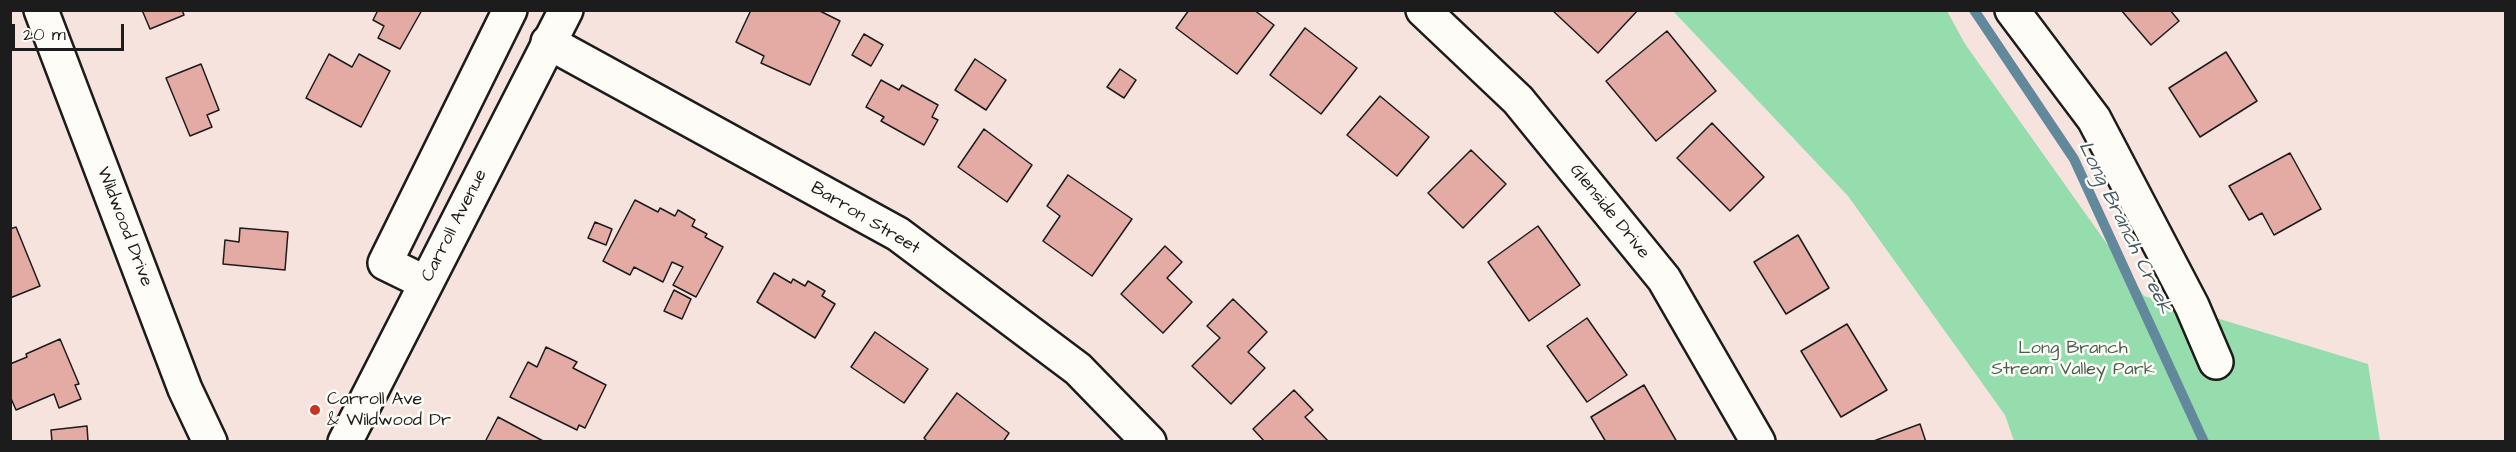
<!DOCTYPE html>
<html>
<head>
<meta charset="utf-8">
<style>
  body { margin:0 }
  #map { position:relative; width:2516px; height:452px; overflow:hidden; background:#f6e3de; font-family:"Architects Daughter",sans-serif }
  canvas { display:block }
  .frame { position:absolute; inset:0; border:12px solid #1c1c1c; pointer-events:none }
  .scale { position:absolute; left:12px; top:24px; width:112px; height:27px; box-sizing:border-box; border:3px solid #1c1c1c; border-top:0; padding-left:8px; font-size:18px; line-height:21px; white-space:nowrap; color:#1c1c1c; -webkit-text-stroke:4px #fdfcf7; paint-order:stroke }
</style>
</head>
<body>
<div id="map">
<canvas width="2516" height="452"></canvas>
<div class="frame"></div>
<div class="scale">20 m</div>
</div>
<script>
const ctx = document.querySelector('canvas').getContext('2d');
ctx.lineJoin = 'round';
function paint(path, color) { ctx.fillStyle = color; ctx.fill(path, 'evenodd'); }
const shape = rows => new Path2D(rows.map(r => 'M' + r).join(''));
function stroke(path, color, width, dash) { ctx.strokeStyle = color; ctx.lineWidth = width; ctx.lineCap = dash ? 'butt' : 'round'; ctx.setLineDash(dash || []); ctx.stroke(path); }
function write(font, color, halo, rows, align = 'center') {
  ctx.font = font + ' "Architects Daughter",sans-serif'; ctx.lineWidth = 5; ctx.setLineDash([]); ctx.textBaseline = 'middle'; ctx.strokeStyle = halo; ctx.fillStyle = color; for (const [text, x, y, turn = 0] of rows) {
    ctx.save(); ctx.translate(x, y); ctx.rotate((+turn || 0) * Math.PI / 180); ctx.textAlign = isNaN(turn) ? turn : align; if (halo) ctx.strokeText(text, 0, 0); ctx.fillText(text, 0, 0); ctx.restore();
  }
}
paint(shape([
  [1673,11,1947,11,1965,44,2144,296,2368,364,2380,441,2014,441,2005,415,1848,196]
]), '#95ddac');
stroke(shape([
  [1974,10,2074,159,2204,442]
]), '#62889c', 10);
const building = shape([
  [142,10,182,10,184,15,150,29,142,10],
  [378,10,422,10,400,49,378,38,384,26,373,20,378,10],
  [751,10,818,10,840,21,810,85,761,63,764,56,736,42,751,10],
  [1189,10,1254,10,1274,25,1237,74,1176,28,1189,10],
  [1552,10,1638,10,1598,53,1552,10],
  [2121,10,2170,10,2179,21,2151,45,2121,10],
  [1305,28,1357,68,1321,114,1270,75,1305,28],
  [1667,31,1716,91,1656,141,1606,81,1667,31],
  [864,34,883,45,871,66,852,55,864,34],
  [2226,52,2257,101,2200,137,2169,88,2226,52],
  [329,54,352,67,359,54,390,71,361,127,306,98,329,54],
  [975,59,1006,80,986,110,955,90,975,59],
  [201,64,219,110,207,115,212,127,190,136,166,78,201,64],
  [1120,69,1136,80,1124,98,1107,87,1120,69],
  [881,80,899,90,902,85,938,105,932,117,938,120,924,145,881,121,884,117,866,107,881,80],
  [1380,96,1429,137,1397,176,1347,135,1380,96],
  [1712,123,1764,177,1730,211,1677,158,1712,123],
  [984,129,1032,165,1007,202,958,167,984,129],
  [1471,150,1506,184,1463,228,1428,193,1471,150],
  [2290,153,2321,209,2274,235,2262,213,2249,220,2229,186,2290,153],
  [1068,175,1132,219,1092,276,1043,241,1060,216,1047,206,1068,175],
  [635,200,658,212,660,208,675,216,678,210,695,220,692,226,707,234,705,237,723,247,696,297,673,285,683,267,672,262,663,282,634,267,630,275,603,261,635,200],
  [595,222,612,229,606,245,588,238,595,222],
  [1538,226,1580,285,1529,321,1488,262,1538,226],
  [16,227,40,286,10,298,10,229,16,227],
  [240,228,288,232,285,270,223,264,225,240,239,242,240,228],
  [1798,235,1829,288,1786,314,1754,262,1798,235],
  [1165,246,1182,262,1167,278,1192,302,1163,333,1121,294,1165,246],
  [774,273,791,283,793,279,805,286,808,281,825,291,822,296,835,304,815,338,757,302,774,273],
  [674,290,691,299,682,319,664,311,674,290],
  [1233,299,1267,332,1248,352,1265,368,1231,404,1192,366,1220,338,1207,326,1233,299],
  [1587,318,1627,375,1587,402,1547,346,1587,318],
  [1847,324,1887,390,1841,417,1801,351,1847,324],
  [875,332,928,369,904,403,851,367,875,332],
  [60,339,79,384,75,385,81,399,59,408,54,394,16,410,10,396,10,364,27,357,26,354,60,339],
  [546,347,577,362,573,368,606,385,585,428,579,425,577,430,510,397,528,362,537,367,546,347],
  [1644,385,1677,442,1606,442,1591,417,1644,385],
  [1294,390,1313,410,1305,417,1329,442,1265,442,1253,429,1294,390],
  [957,393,1009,433,1003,442,928,442,924,438,957,393],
  [498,417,545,442,485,442,498,417],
  [1920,424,1926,442,1871,442,1920,424],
  [87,426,88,441,93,442,52,442,51,430,87,426]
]);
paint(building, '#e4aaa4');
stroke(building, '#1c1c1c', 1.5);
const street = shape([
  [41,10,185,389,210,442],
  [1423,10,1518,100,1664,279,1758,442],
  [2012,10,2094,119,2192,306,2216,362],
  [548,42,898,234,1078,369,1149,442],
  [426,283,385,263,510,10]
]);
const secondary = shape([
  [345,442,566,10]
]);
stroke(street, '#1c1c1c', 38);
stroke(secondary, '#1c1c1c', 38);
stroke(street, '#fdfcf7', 33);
stroke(secondary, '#fdfcf7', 33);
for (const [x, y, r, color] of [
  [315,410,6,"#c8321e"]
]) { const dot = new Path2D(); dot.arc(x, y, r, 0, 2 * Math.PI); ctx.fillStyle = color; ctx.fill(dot); stroke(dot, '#fdfcf7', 2); }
write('18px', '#1c1c1c', '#fdfcf7', [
  ["Glenside Drive",1609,212,51],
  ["Barron Street",865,219,31],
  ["Carroll Avenue",455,226,-63],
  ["Wildwood Drive",124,227,69]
]);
write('18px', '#46604e', '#fdfcf7', [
  ["Long Branch",2073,349],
  ["Stream Valley Park",2073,370]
]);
write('18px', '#1c1c1c', '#fdfcf7', [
  ["Carroll Ave",327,400],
  ["& Wildwood Dr",327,421]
], 'left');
write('italic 20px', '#455b67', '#fdfcf7', [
  ["Long Branch Creek",2124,228,64]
]);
</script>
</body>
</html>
